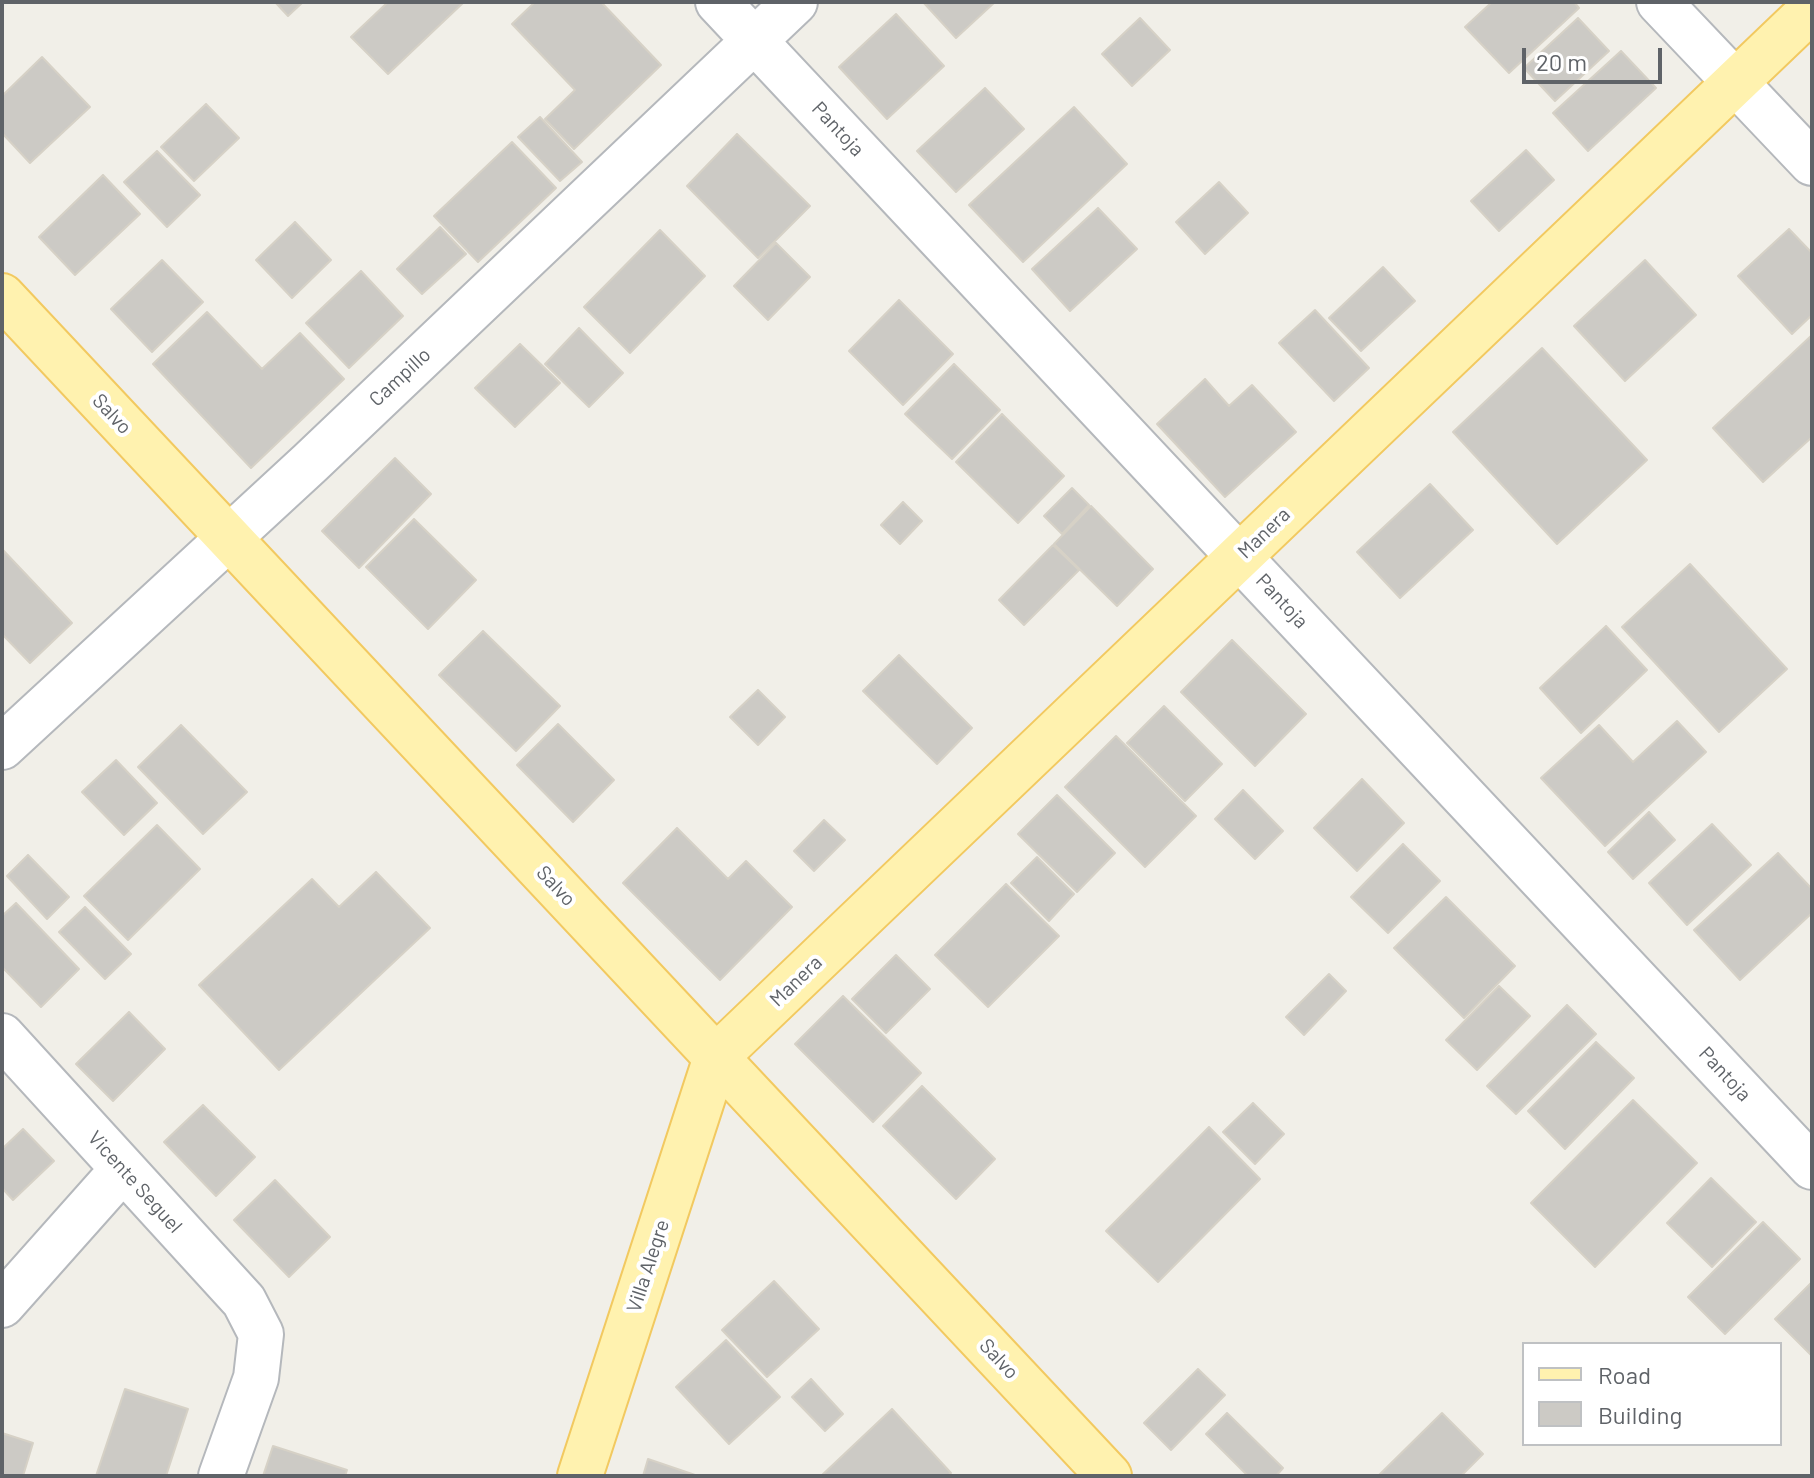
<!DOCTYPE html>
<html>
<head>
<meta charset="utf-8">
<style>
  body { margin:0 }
  #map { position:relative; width:1814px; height:1478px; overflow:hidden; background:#f1efe8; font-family:Barlow,sans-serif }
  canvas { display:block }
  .frame { position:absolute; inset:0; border:4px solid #5f6368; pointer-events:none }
  .legend { position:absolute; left:1522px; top:1342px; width:260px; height:104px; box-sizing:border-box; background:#fff; border:2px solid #bfc1c3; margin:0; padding:10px 14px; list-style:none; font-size:24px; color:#5f6368 }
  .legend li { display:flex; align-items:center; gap:16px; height:40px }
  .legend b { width:40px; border:2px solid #bfc1c3 }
  .scale { position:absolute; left:1522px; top:48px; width:140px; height:36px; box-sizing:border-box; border:4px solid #5f6368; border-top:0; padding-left:10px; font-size:24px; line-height:28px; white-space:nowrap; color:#5f6368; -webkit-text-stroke:6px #fff; paint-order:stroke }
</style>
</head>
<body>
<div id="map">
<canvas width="1814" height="1478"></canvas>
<div class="frame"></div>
<ul class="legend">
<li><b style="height:10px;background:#fff2af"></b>Road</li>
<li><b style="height:22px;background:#cccac5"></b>Building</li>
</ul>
<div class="scale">20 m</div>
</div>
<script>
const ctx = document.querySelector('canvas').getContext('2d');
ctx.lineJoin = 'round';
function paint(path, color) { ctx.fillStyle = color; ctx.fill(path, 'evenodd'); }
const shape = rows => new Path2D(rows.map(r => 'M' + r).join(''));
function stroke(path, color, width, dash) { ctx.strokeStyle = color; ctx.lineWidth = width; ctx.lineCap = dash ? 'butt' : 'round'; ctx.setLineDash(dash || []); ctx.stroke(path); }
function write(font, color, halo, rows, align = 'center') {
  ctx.font = font + ' Barlow,sans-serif'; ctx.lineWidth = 8; ctx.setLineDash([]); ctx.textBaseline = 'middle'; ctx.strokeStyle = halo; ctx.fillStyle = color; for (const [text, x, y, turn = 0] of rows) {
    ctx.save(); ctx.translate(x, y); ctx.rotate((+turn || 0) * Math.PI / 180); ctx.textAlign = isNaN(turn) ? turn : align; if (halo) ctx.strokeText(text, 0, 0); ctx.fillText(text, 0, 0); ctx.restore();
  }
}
const building = shape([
  [275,2,303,2,288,16,275,2],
  [388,2,464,2,388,74,351,37,388,2],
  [535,2,601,2,661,65,574,149,545,119,575,90,512,24,535,2],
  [923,2,995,2,956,38,923,2],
  [1492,2,1574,2,1579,8,1509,73,1465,27,1492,2],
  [896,14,944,66,887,119,839,67,896,14],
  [1140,18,1170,50,1132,86,1102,54,1140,18],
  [1578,18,1609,51,1555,101,1524,68,1578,18],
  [1621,51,1656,88,1588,151,1553,113,1621,51],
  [42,57,90,107,30,163,2,133,2,96,42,57],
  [985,88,1024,129,956,192,917,151,985,88],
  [206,104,239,138,194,181,161,147,206,104],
  [1074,107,1127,164,1023,262,969,205,1074,107],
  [540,117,582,162,560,181,518,137,540,117],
  [737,134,810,206,758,258,687,186,737,134],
  [512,142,556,188,478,262,434,216,512,142],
  [1526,150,1554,180,1499,231,1471,201,1526,150],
  [157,151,200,195,167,227,124,182,157,151],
  [103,175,140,214,75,275,39,237,103,175],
  [1219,182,1248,213,1205,254,1176,222,1219,182],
  [1098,208,1137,249,1070,311,1032,269,1098,208],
  [295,222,331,260,292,298,256,260,295,222],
  [440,227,466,254,422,294,397,269,440,227],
  [1789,229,1812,253,1812,315,1792,334,1738,276,1789,229],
  [660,230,705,276,630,353,584,307,660,230],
  [776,243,810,277,768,320,734,286,776,243],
  [162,260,203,302,152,352,111,309,162,260],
  [1645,260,1696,315,1625,381,1574,326,1645,260],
  [1383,267,1415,301,1361,351,1329,318,1383,267],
  [361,271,403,316,349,368,306,323,361,271],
  [899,300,953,354,903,405,849,351,899,300],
  [1315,310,1369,368,1334,401,1279,343,1315,310],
  [207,312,262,369,300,333,344,379,251,468,153,364,207,312],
  [579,328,623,373,589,407,545,364,579,328],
  [1812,335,1812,437,1763,482,1713,428,1812,335],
  [520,344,560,383,515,427,475,388,520,344],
  [1542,348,1647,460,1557,544,1453,432,1542,348],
  [954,364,1000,410,952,459,905,414,954,364],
  [1205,379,1229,406,1252,385,1296,432,1225,497,1157,424,1205,379],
  [1002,414,1064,476,1018,523,956,462,1002,414],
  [395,458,431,494,359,568,322,531,395,458],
  [1430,484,1473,530,1400,598,1357,552,1430,484],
  [1072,488,1089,505,1062,534,1044,516,1072,488],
  [903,502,922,521,900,544,881,525,903,502],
  [1091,506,1153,569,1117,606,1054,544,1091,506],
  [414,519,476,580,428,629,366,567,414,519],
  [1053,545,1079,570,1024,625,999,600,1053,545],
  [2,549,72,623,30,663,2,634,2,549],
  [1690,564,1787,669,1719,732,1622,627,1690,564],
  [1606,626,1647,670,1581,733,1540,688,1606,626],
  [483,631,560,706,516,751,439,675,483,631],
  [1232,640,1306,714,1255,766,1181,692,1232,640],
  [899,655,972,728,937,764,863,691,899,655],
  [758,690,785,717,758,745,730,717,758,690],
  [1164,706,1222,764,1185,801,1127,743,1164,706],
  [1677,721,1706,752,1605,846,1541,778,1599,725,1633,762,1677,721],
  [558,724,614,780,573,822,517,765,558,724],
  [181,725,247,792,203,834,138,767,181,725],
  [1116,736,1196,816,1145,867,1065,787,1116,736],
  [116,760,157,803,124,835,82,792,116,760],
  [1362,779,1404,823,1357,871,1314,828,1362,779],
  [1243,790,1283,831,1255,859,1215,819,1243,790],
  [1057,795,1115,853,1077,892,1018,834,1057,795],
  [1649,812,1675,840,1633,879,1608,852,1649,812],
  [824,820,845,840,814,871,794,851,824,820],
  [1712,824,1751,865,1687,925,1649,883,1712,824],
  [157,825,200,869,128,940,84,896,157,825],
  [677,828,728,879,746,861,792,907,720,980,623,883,677,828],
  [1403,844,1440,881,1388,933,1351,897,1403,844],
  [1778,853,1812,889,1812,913,1740,980,1694,930,1778,853],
  [28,855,69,897,47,919,7,876,28,855],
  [1037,857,1074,894,1049,921,1011,883,1037,857],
  [376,872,430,928,279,1070,199,985,312,879,339,907,376,872],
  [1006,884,1059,936,988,1007,935,955,1006,884],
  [1446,897,1515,966,1464,1018,1394,948,1446,897],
  [16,903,79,969,41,1007,2,967,2,916,16,903],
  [85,907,131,954,105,979,59,932,85,907],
  [896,955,930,989,886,1033,852,999,896,955],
  [1329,974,1346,991,1304,1035,1286,1017,1329,974],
  [1499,986,1530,1016,1477,1070,1446,1040,1499,986],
  [843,996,921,1073,873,1122,795,1044,843,996],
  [1567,1005,1596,1034,1516,1114,1487,1086,1567,1005],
  [129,1012,165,1049,113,1101,76,1064,129,1012],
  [1596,1042,1634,1078,1565,1149,1528,1111,1596,1042],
  [922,1086,995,1159,956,1199,883,1126,922,1086],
  [1633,1100,1697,1163,1595,1267,1531,1203,1633,1100],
  [1253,1103,1284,1134,1255,1164,1223,1132,1253,1103],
  [203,1105,255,1157,216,1196,164,1142,203,1105],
  [1209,1127,1260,1179,1158,1282,1106,1231,1209,1127],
  [23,1129,54,1161,13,1200,2,1188,2,1149,23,1129],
  [1711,1178,1756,1222,1712,1267,1667,1223,1711,1178],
  [275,1180,330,1237,289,1277,234,1220,275,1180],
  [1763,1222,1800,1259,1725,1334,1688,1297,1763,1222],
  [774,1281,819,1329,767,1377,722,1330,774,1281],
  [1812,1282,1812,1356,1775,1319,1812,1282],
  [726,1340,780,1397,729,1444,676,1387,726,1340],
  [1198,1369,1225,1395,1171,1450,1144,1423,1198,1369],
  [811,1379,843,1414,825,1431,792,1397,811,1379],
  [125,1389,188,1409,166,1476,96,1476,125,1389],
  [892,1409,951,1473,947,1476,821,1476,892,1409],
  [1227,1413,1283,1468,1276,1476,1248,1476,1206,1434,1227,1413],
  [1442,1413,1483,1454,1461,1476,1378,1476,1442,1413],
  [2,1433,33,1443,23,1476,2,1476,2,1433],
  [273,1446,347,1470,345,1476,263,1476,273,1446],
  [648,1459,698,1476,643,1476,648,1459]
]);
paint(building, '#cccac5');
stroke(building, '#d6d1c6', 2);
const minor = shape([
  [718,2,1812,1167],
  [1659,2,1812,163],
  [2,747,310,463,795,2],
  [2,1036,244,1301,261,1334,256,1378,221,1476],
  [2,1305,123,1169]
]);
const major = shape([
  [2,296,1109,1476],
  [580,1476,716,1057,1812,9]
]);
stroke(minor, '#b5b8bc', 48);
stroke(major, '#f2c960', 48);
stroke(minor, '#fff', 44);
stroke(major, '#fff2af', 44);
write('20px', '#5f6368', '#fff', [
  ["Pantoja",838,129,47],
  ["Campillo",400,377,-43],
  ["Salvo",112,414,47],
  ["Manera",1264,533,-44],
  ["Pantoja",1282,601,47],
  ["Salvo",556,886,47],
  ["Manera",796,981,-44],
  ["Pantoja",1725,1074,47],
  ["Vicente Seguel",135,1182,48],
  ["Villa Alegre",648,1266,-72],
  ["Salvo",999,1359,47]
]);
</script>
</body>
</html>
